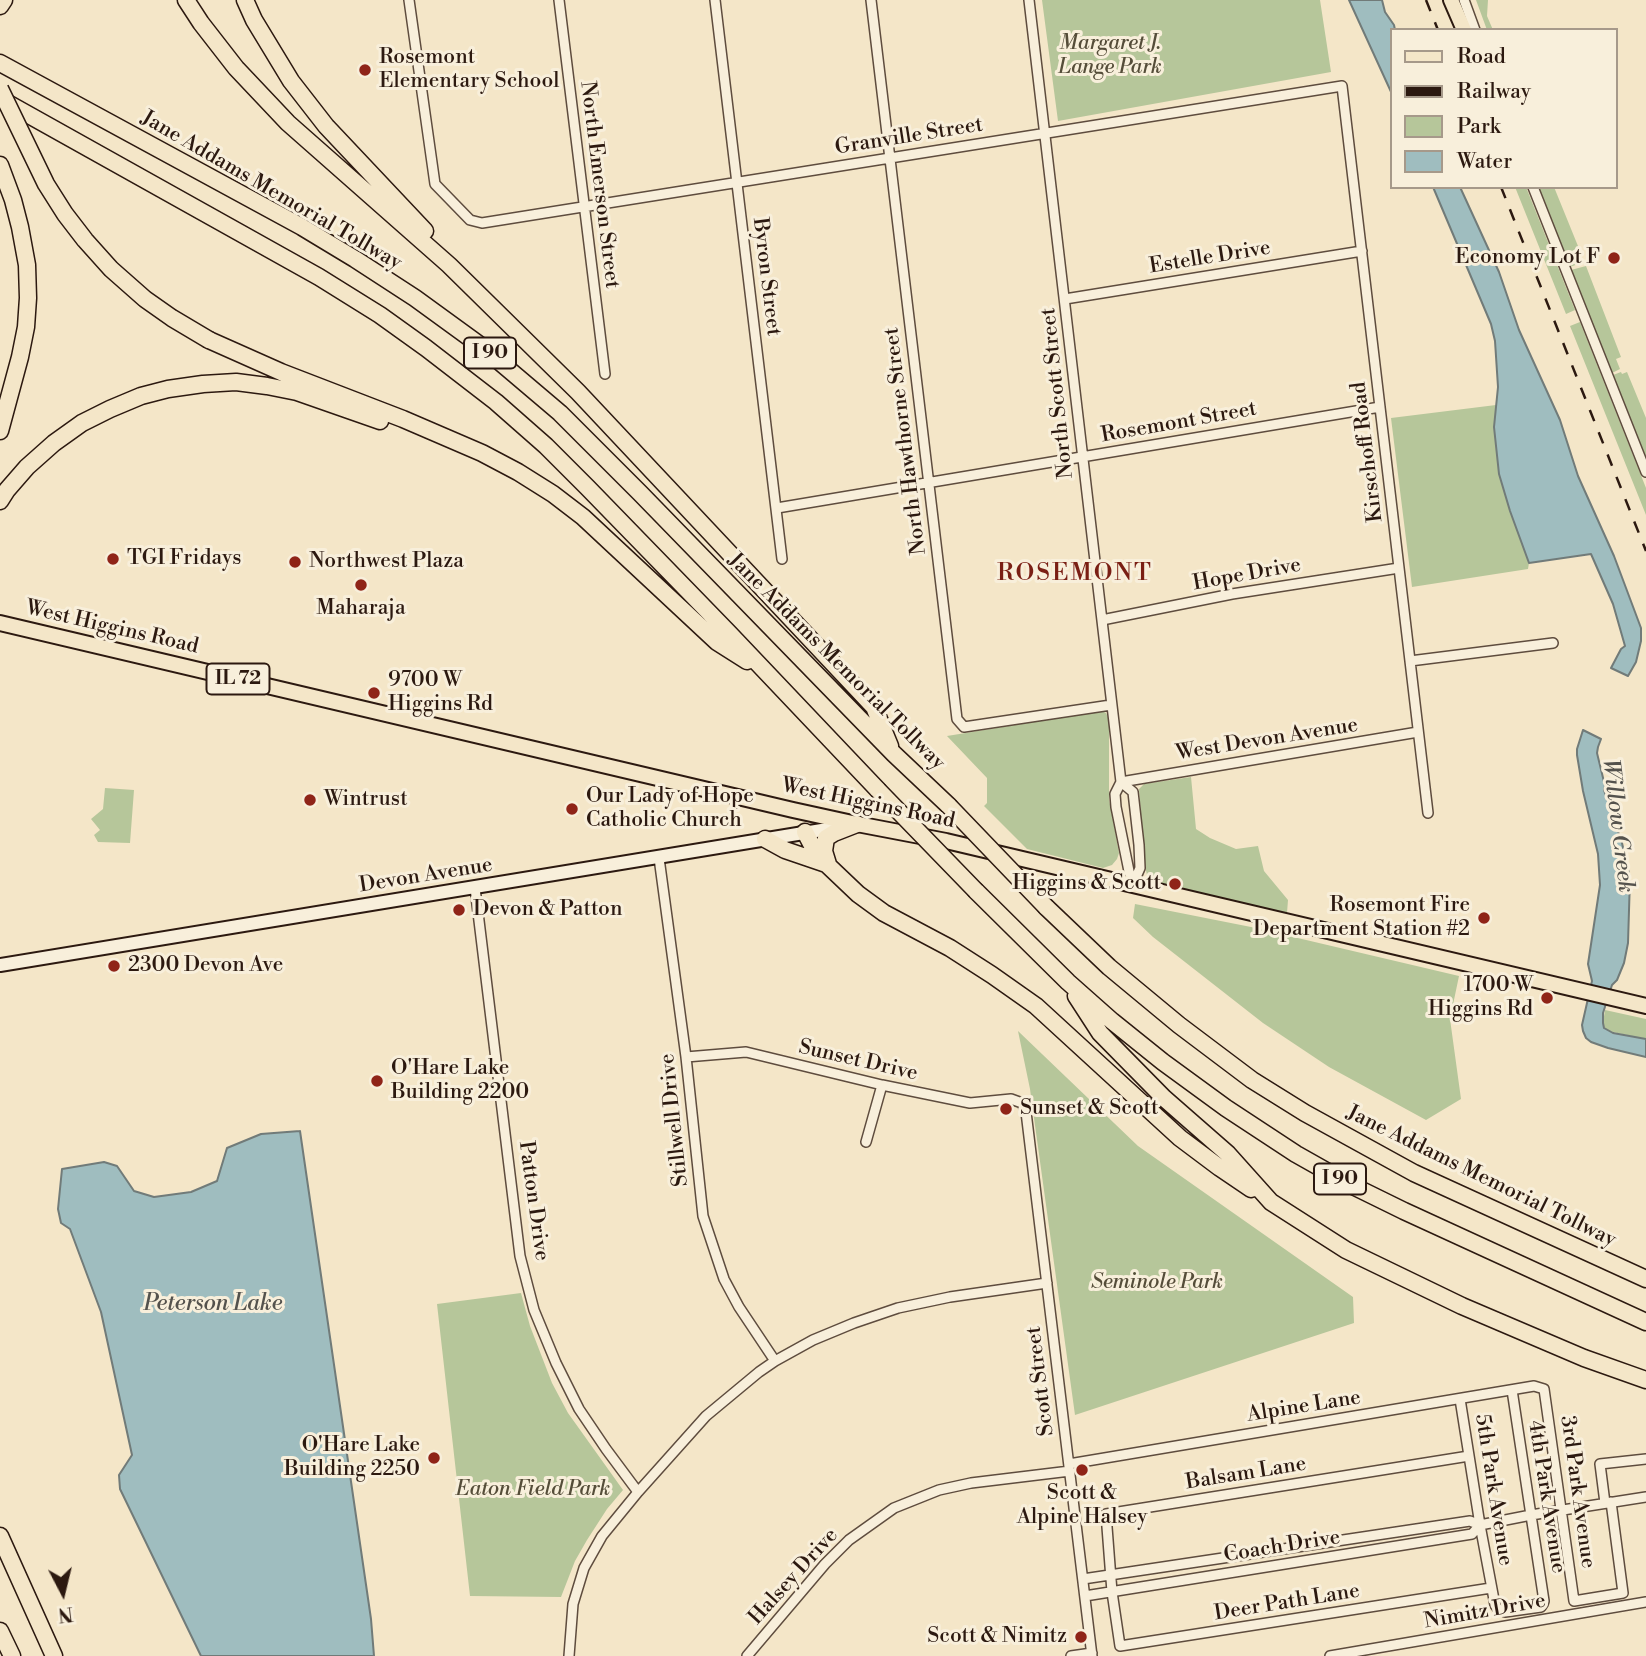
<!DOCTYPE html>
<html>
<head>
<meta charset="utf-8">
<style>
  body { margin:0 }
  #map { position:relative; width:1646px; height:1656px; overflow:hidden; background:#f4e6c8; font-family:"Libre Bodoni",serif }
  canvas { display:block }
  .legend { position:absolute; left:1390px; top:28px; width:228px; height:161px; box-sizing:border-box; background:#f8efdb; border:2px solid #a6998a; margin:0; padding:9px 12px; list-style:none; font-size:21px; color:#2c1910 }
  .legend li { display:flex; align-items:center; gap:14px; height:35px }
  .legend b { width:35px; border:2px solid #a6998a }
  .north { position:absolute; left:28px; top:1558px; width:70px; height:70px; -webkit-text-stroke:5px #f8efdb; paint-order:stroke; rotate:173deg; font-size:19px; font-weight:700; line-height:28px; text-align:center; color:#2c1910 }
  .north::after { content:''; display:block; margin:auto; width:24px; height:32px; background:#2c1910; clip-path:polygon(50% 0,100% 100%,50% 72%,0 100%) }
</style>
</head>
<body>
<div id="map">
<canvas width="1646" height="1656"></canvas>
<ul class="legend">
<li><b style="height:9px;background:#f4e6c8"></b>Road</li>
<li><b style="height:9px;background:#2c1910"></b>Railway</li>
<li><b style="height:19px;background:#b6c69a"></b>Park</li>
<li><b style="height:19px;background:#9fbdbf"></b>Water</li>
</ul>
<div class="north">N</div>
</div>
<script>
const ctx = document.querySelector('canvas').getContext('2d');
ctx.lineJoin = 'round';
function paint(path, color) { ctx.fillStyle = color; ctx.fill(path, 'evenodd'); }
const shape = rows => new Path2D(rows.map(r => 'M' + r).join(''));
function stroke(path, color, width, dash) { ctx.strokeStyle = color; ctx.lineWidth = width; ctx.lineCap = dash ? 'butt' : 'round'; ctx.setLineDash(dash || []); ctx.stroke(path); }
function write(font, color, halo, rows, align = 'center') {
  ctx.font = font + ' "Libre Bodoni",serif'; ctx.lineWidth = 6; ctx.setLineDash([]); ctx.textBaseline = 'middle'; ctx.strokeStyle = halo; ctx.fillStyle = color; for (const [text, x, y, turn = 0] of rows) {
    ctx.save(); ctx.translate(x, y); ctx.rotate((+turn || 0) * Math.PI / 180); ctx.textAlign = isNaN(turn) ? turn : align; if (halo) ctx.strokeText(text, 0, 0); ctx.fillText(text, 0, 0); ctx.restore();
  }
}
paint(shape([
  [1042,0,1320,0,1331,72,1058,121],
  [1476,0,1488,0,1487,16,1493,30,1487,30],
  [1515,187,1526,187,1575,310,1566,314],
  [1538,187,1554,187,1580,251,1574,254,1578,264,1570,267],
  [1586,266,1621,357,1616,359,1620,369,1612,373,1571,270],
  [1580,322,1646,488,1646,515,1570,326],
  [1621,372,1622,374,1627,372,1646,418,1646,457,1613,375],
  [1496,405,1494,428,1521,542,1529,563,1528,569,1412,587,1391,418],
  [1102,711,1106,713,1109,719,1109,799,1119,853,1117,859,1112,865,1103,868,1027,849,984,806,987,803,987,778,947,736],
  [1191,777,1196,829,1210,838,1236,849,1258,846,1264,871,1288,900,1287,913,1165,884,1154,880,1147,875,1145,866,1139,789,1144,784],
  [105,788,134,790,130,843,98,842,94,835,100,830,91,819,103,809],
  [1135,904,1251,927,1459,976,1450,1019,1461,1099,1426,1120,1329,1067,1263,1023,1153,937,1133,918],
  [1605,1010,1646,1019,1646,1039,1608,1031,1604,1027,1603,1023],
  [1018,1031,1138,1146,1353,1297,1354,1323,1075,1415,1030,1089],
  [521,1293,530,1326,552,1383,568,1413,623,1490,607,1509,587,1540,575,1561,561,1597,470,1596,437,1304]
]), '#b6c69a');
const water = shape([
  [1349,0,1382,0,1385,12,1394,25,1395,30,1392,30,1392,94,1349,0],
  [1433,187,1460,187,1499,272,1519,330,1560,420,1578,476,1614,556,1641,628,1641,641,1636,662,1628,676,1611,668,1621,649,1625,646,1613,604,1591,554,1529,563,1510,511,1499,474,1494,427,1498,387,1495,341,1491,324,1433,187],
  [1583,730,1601,739,1598,747,1597,753,1605,786,1604,790,1622,843,1630,878,1628,943,1624,963,1617,980,1612,985,1603,1013,1603,1023,1604,1028,1613,1033,1646,1039,1646,1057,1608,1048,1591,1042,1586,1038,1583,1031,1582,1025,1592,981,1588,964,1600,885,1598,854,1583,791,1577,755,1577,749,1583,730],
  [300,1131,371,1619,374,1656,201,1656,120,1489,119,1475,132,1455,101,1312,70,1229,61,1223,58,1209,62,1169,104,1162,117,1166,134,1191,154,1197,191,1192,217,1181,227,1148,261,1134,300,1131]
]);
paint(water, '#9fbdbf');
stroke(water, '#717b79', 2);
const street = shape([
  [409,0,435,184,470,220,482,223,1342,86,1428,813],
  [559,0,605,374],
  [715,0,782,559],
  [871,0,957,719,964,727,1111,705],
  [1029,0,1121,782,1115,794,1116,807,1132,886],
  [1464,0,1475,30],
  [1533,187,1646,472],
  [1065,299,1362,251],
  [777,508,1380,407],
  [1102,620,1232,594,1399,568],
  [1410,661,1553,643],
  [1121,782,1418,732],
  [1121,782,1133,792,1139,845,1140,868,1133,884],
  [659,858,686,1057,703,1216,724,1279,739,1307,775,1361],
  [475,888,520,1256,534,1310,556,1363,579,1409,606,1449,638,1492],
  [686,1057,746,1052,882,1085,970,1103,1011,1099,1022,1103,1026,1112,1092,1656],
  [866,1142,882,1085],
  [1460,1399,1480,1525,1495,1605,1498,1609,1505,1612,1541,1607,1543,1604,1544,1601,1512,1390],
  [1469,1456,1106,1514,1112,1592,1120,1646,1491,1588],
  [1069,1464,1534,1386,1544,1389,1574,1601,1623,1593,1611,1502],
  [1605,1503,1600,1464,1646,1459],
  [1083,1579,1470,1521,1480,1525,1531,1515,1646,1497],
  [1085,1596,1472,1534,1480,1525],
  [569,1656,573,1604,584,1568,602,1536,638,1492,706,1416,759,1372,775,1361,813,1340,854,1323,898,1308,950,1297,1047,1283],
  [747,1656,825,1564,849,1540,894,1508,939,1490,971,1483,1070,1471],
  [1071,1656,1092,1653],
  [1330,1656,1646,1602]
]);
const secondary = shape([
  [0,965,840,827]
]);
const primary = shape([
  [1451,0,1464,30],
  [0,623,793,810,857,824,946,841,1646,1006]
]);
const highway = shape([
  [186,0,201,23,236,68,288,123,449,265,578,392,874,707,890,746],
  [245,0,254,20,291,81,326,126,425,231],
  [0,6,4,0],
  [0,63,302,227,355,259,415,298,481,346,560,413,640,493,894,754,949,806],
  [2,100,319,277,380,315,426,348,496,402,546,446,587,487,729,633,878,790],
  [0,165,13,200,20,227,27,265,28,298,26,327,20,357,0,431],
  [209,340,281,372,403,419,482,453,518,472,553,494,583,517,717,642,747,661],
  [0,501,7,490,27,467,54,443,82,423,110,409,141,396,168,389,203,384,236,382,267,386,297,392,380,421],
  [805,832,817,855,858,894,884,913,950,948,992,975,1036,1006,1180,1138,1220,1168,1251,1189],
  [765,839,785,850,826,864],
  [828,864,824,851,826,838,834,833,857,824],
  [976,891,1068,982,1112,1021,1163,1062,1226,1108,1296,1154,1351,1185,1404,1211,1646,1322],
  [1046,907,1109,967,1179,1025,1252,1080,1305,1113,1414,1173,1646,1279],
  [1076,996,1100,1033,1164,1098,1228,1154,1271,1202,1346,1250,1462,1306,1584,1358,1646,1380],
  [0,1536,54,1656],
  [0,1631,12,1656]
]);
stroke(street, '#5e4c3e', 12);
stroke(secondary, '#2c1910', 16);
stroke(primary, '#2c1910', 18);
stroke(highway, '#2c1910', 19);
stroke(street, '#f8efdb', 9);
stroke(secondary, '#f8efdb', 12);
stroke(primary, '#f4e6c8', 14);
stroke(highway, '#f4e6c8', 16);
stroke(shape([
  [1426,0,1438,30],
  [1501,187,1646,551]
]), '#2c1910', 2.5, [12, 12]);
const highwayBridge = shape([
  [0,89,46,184,65,214,85,240,111,269,145,299,172,318,209,340],
  [878,790,976,891],
  [949,806,1046,907]
]);
stroke(highwayBridge, '#2c1910', 19, []);
stroke(highwayBridge, '#f4e6c8', 16);
for (const [x, y, r, color] of [
  [365,70,7,"#8f2418"],
  [1614,258,7,"#8f2418"],
  [113,559,7,"#8f2418"],
  [295,562,7,"#8f2418"],
  [361,585,7,"#8f2418"],
  [374,693,7,"#8f2418"],
  [310,800,7,"#8f2418"],
  [572,809,7,"#8f2418"],
  [1175,884,7,"#8f2418"],
  [459,910,7,"#8f2418"],
  [1484,918,7,"#8f2418"],
  [114,966,7,"#8f2418"],
  [1547,998,7,"#8f2418"],
  [377,1081,7,"#8f2418"],
  [1006,1109,7,"#8f2418"],
  [434,1458,7,"#8f2418"],
  [1082,1470,7,"#8f2418"],
  [1081,1637,7,"#8f2418"]
]) { const dot = new Path2D(); dot.arc(x, y, r, 0, 2 * Math.PI); ctx.fillStyle = color; ctx.fill(dot); stroke(dot, '#f8efdb', 2.5); }
for (const [x, y, w] of [
  [490,353,52],
  [238,679,63],
  [1340,1179,52]
]) { const box = new Path2D(); box.roundRect(x - w / 2, y - 15.5, w, 31, 5); ctx.fillStyle = '#f8efdb'; ctx.fill(box); stroke(box, '#2c1910', 2); }
write('bold 19px', '#2c1910', null, [
  ["I 90",490,353],
  ["IL 72",238,679],
  ["I 90",1340,1179]
]);
write('italic 21px', '#554d39', '#f8efdb', [
  ["Margaret J.",1110,44],
  ["Lange Park",1110,68],
  ["Seminole Park",1157,1283],
  ["Eaton Field Park",533,1490]
]);
write('21px', '#2c1910', '#f8efdb', [
  ["Rosemont",379,58],
  ["Elementary School",379,82],
  ["Economy Lot F",1600,258,"right"],
  ["TGI Fridays",127,559],
  ["Northwest Plaza",309,562],
  ["Maharaja",361,609,"center"],
  ["9700 W",388,681],
  ["Higgins Rd",388,705],
  ["Our Lady of Hope",586,797],
  ["Catholic Church",586,821],
  ["Wintrust",324,800],
  ["Higgins & Scott",1161,884,"right"],
  ["Rosemont Fire",1470,906,"right"],
  ["Department Station #2",1470,930,"right"],
  ["Devon & Patton",473,910],
  ["2300 Devon Ave",128,966],
  ["1700 W",1533,986,"right"],
  ["Higgins Rd",1533,1010,"right"],
  ["O'Hare Lake",391,1069],
  ["Building 2200",391,1093],
  ["Sunset & Scott",1020,1109],
  ["O'Hare Lake",420,1446,"right"],
  ["Building 2250",420,1470,"right"],
  ["Scott &",1082,1494,"center"],
  ["Alpine Halsey",1082,1518,"center"],
  ["Scott & Nimitz",1067,1637,"right"]
], 'left');
write('21px', '#2c1910', '#f8efdb', [
  ["Granville Street",909,137,-9],
  ["North Emerson Street",599,185,83],
  ["Jane Addams Memorial Tollway",271,191,30],
  ["Estelle Drive",1210,258,-9],
  ["Byron Street",766,277,83],
  ["North Scott Street",1058,393,-96],
  ["Rosemont Street",1179,423,-10],
  ["North Hawthorne Street",906,441,-97],
  ["Kirschoff Road",1368,452,-97],
  ["Hope Drive",1247,575,-10],
  ["West Higgins Road",112,628,13],
  ["Jane Addams Memorial Tollway",836,662,45],
  ["West Devon Avenue",1267,740,-9],
  ["West Higgins Road",868,804,12],
  ["Devon Avenue",426,876,-9],
  ["Sunset Drive",858,1061,13],
  ["Stillwell Drive",675,1120,-96],
  ["Jane Addams Memorial Tollway",1481,1177,26],
  ["Patton Drive",533,1201,82],
  ["Scott Street",1041,1381,-97],
  ["Alpine Lane",1304,1407,-9],
  ["Balsam Lane",1246,1474,-9],
  ["5th Park Avenue",1493,1490,81],
  ["3rd Park Avenue",1577,1492,82],
  ["4th Park Avenue",1546,1497,81],
  ["Coach Drive",1282,1547,-9],
  ["Halsey Drive",794,1577,-48],
  ["Deer Path Lane",1287,1603,-9],
  ["Nimitz Drive",1485,1612,-10]
]);
write('italic 23px', '#54524d', '#f8efdb', [
  ["Willow Creek",1617,826,83],
  ["Peterson Lake",213,1304]
]);
ctx.letterSpacing = '2px';
write('24px', '#7a1f14', '#f8efdb', [
  ["ROSEMONT",1075,574]
]);
ctx.letterSpacing = '0px';
</script>
</body>
</html>
